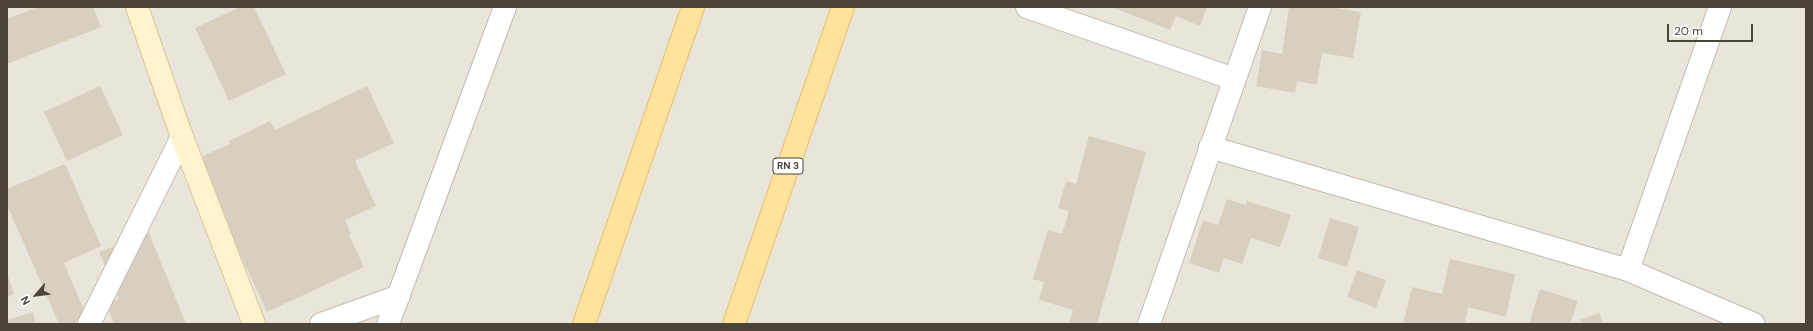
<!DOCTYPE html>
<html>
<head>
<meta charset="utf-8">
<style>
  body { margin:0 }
  #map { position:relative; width:1813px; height:331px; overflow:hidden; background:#f6f3ec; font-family:"DM Sans",sans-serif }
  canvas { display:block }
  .frame { position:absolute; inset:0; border:8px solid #4b4439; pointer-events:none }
  .north { position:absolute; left:16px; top:275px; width:40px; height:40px; -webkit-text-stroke:3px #fff; paint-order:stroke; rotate:242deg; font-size:11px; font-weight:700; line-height:16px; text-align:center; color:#4b4439 }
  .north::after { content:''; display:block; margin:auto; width:14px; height:18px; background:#4b4439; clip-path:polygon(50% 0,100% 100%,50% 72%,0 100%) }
  .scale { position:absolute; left:1667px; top:24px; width:86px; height:18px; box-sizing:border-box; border:2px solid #4b4439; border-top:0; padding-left:5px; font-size:12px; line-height:14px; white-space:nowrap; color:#4b4439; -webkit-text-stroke:3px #fff; paint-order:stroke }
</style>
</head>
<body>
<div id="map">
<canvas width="1813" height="331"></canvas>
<div class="frame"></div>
<div class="north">N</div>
<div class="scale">20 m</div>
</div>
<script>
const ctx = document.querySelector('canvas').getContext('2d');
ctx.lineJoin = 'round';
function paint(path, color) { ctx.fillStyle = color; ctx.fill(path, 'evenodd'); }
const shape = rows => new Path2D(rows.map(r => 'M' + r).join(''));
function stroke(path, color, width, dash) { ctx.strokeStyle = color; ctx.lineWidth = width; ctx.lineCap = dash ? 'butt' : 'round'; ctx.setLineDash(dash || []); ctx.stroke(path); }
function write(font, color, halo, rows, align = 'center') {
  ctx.font = font + ' "DM Sans",sans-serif'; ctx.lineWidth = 3.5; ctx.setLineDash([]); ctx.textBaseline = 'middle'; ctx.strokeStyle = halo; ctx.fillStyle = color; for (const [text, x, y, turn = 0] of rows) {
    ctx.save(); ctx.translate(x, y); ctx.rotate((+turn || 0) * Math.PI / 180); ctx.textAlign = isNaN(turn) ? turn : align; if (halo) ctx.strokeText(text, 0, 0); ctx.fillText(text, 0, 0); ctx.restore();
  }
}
paint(shape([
  [7,7,1806,7,1806,324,7,324]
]), '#eae5da');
paint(shape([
  [38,7,93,7,101,27,7,64,7,19],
  [240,7,254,7,286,74,229,101,195,28],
  [1112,7,1207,7,1200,26,1176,16,1170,30],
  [1289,7,1329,7,1361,12,1353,58,1322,53,1317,85,1297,81,1295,93,1256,86,1262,50,1282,54],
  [100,86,123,135,67,161,44,112],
  [367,86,394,143,355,161,376,206,345,220,351,234,349,235,364,267,267,312,196,159,230,144,229,141,270,121,275,130],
  [1089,136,1146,152,1097,324,1069,324,1073,310,1039,300,1044,282,1033,279,1048,230,1062,234,1069,211,1058,208,1066,181,1076,184],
  [65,164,101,246,64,263,87,317,72,324,59,324,7,205,7,189],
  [1227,199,1246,205,1247,201,1291,215,1280,247,1251,238,1242,264,1224,258,1219,273,1189,263,1203,220,1218,225],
  [1330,218,1359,227,1347,267,1318,258],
  [149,233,186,324,114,324,106,304,119,299,99,252],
  [1450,259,1515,274,1506,317,1468,307,1465,324,1403,324,1412,287,1442,294],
  [1357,270,1386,280,1376,308,1347,297],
  [7,274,14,294,7,297],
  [1540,289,1578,301,1570,324,1529,324],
  [33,312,36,324,7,324,7,320],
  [1599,313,1603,324,1582,324,1580,320]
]), '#d8cfc1');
const street = shape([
  [1027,7,1234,79],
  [1210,147,1628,270,1754,324],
  [1628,270,1720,7],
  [89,324,182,137],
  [321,324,399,296],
  [388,324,505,7],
  [1149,324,1260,7]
]);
const secondary = shape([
  [137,7,182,137,254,324]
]);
const primary = shape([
  [584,324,693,7],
  [734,324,843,7]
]);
stroke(street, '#c2bbae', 24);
stroke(secondary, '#d6c79b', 24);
stroke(primary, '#e6c16a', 24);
stroke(street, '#fff', 22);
stroke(secondary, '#fff3cd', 22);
stroke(primary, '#ffe39c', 22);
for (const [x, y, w] of [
  [788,166,30]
]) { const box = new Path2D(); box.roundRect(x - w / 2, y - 8, w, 16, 3); ctx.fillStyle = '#fff'; ctx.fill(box); stroke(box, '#4b4439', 1); }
write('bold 10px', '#4b4439', null, [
  ["RN 3",788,166]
]);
</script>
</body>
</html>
